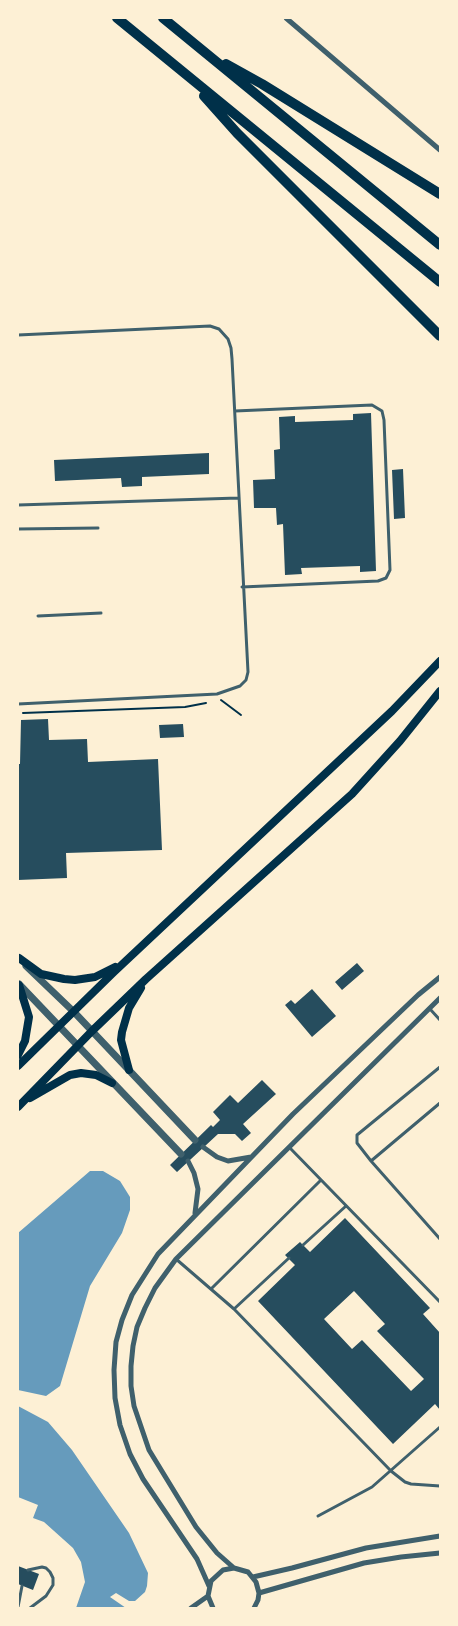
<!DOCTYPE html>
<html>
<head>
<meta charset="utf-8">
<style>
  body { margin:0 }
  #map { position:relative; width:458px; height:1626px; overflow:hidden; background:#fdf0d5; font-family:"Fira Sans",sans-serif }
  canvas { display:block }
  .frame { position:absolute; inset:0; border:19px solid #fdf0d5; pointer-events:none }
</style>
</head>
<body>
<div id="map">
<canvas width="458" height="1626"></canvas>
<div class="frame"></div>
</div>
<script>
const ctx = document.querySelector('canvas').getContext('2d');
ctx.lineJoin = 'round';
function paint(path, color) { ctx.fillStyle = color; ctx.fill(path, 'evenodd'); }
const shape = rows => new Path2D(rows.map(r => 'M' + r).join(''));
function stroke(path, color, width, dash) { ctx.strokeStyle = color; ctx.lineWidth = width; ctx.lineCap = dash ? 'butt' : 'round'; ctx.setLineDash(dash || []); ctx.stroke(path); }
paint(shape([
  [90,1171,103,1171,120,1181,130,1197,130,1210,122,1233,90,1286,60,1386,46,1396,18,1390,18,1233],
  [18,1406,48,1422,72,1450,129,1533,148,1573,147,1586,145,1592,135,1601,129,1601,116,1593,110,1597,126,1608,76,1608,85,1582,81,1562,73,1548,44,1522,33,1518,38,1505,18,1497]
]), '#669bbc');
paint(shape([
  [371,413,376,571,360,572,360,566,301,568,302,574,285,575,283,524,277,525,276,508,254,508,253,480,275,479,274,450,280,449,279,417,295,416,295,422,353,420,353,414],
  [209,453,209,474,142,477,142,486,122,487,121,478,55,481,54,460],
  [403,469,405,518,394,519,392,470],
  [48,719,49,740,87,739,88,762,158,759,162,850,66,853,67,878,18,880,18,764,20,764,21,720],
  [183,724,184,737,160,738,159,725],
  [357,963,364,971,342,990,335,982],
  [312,989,336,1016,312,1037,285,1005,291,1000,295,1004],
  [262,1080,276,1094,243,1124,251,1133,242,1141,235,1134,218,1134,177,1172,170,1165,211,1125,213,1127,220,1120,213,1112,230,1095,238,1103],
  [345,1218,430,1308,423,1314,440,1333,440,1410,435,1404,393,1444,258,1301,295,1265,285,1255,300,1242,310,1252],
  [354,1291,385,1324,377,1331,424,1379,411,1391,362,1340,352,1349,324,1319],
  [18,1566,39,1574,33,1590,18,1584]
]), '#264d5e');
stroke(shape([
  [221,700,241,715],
  [23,713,185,707,206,703]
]), '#003049', 2);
stroke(shape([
  [18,335,210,326,219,329,228,339,231,348,232,359,248,672,246,680,240,686,217,694,18,704],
  [235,411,372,405,382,411,384,420,390,570,386,578,378,581,242,587],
  [18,505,238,498],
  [18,529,98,528],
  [38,616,101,613],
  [430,1009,440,1020],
  [440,1067,357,1135,357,1143,371,1161,440,1239],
  [289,1147,440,1302],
  [371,1161,440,1103],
  [303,1245,346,1206],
  [176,1259,234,1309,391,1471,405,1482,411,1484,440,1486],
  [211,1289,321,1180],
  [234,1309,289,1258],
  [318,1516,372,1487,440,1427],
  [28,1570,42,1567,46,1568,50,1572,53,1578,53,1585,46,1596,30,1608],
  [18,1607,22,1586]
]), '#3f606c', 3);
stroke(shape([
  [286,18,440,150],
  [203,1147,217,1157,228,1161,251,1157],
  [188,1161,194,1173,198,1189,195,1213],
  [234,1568,217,1553,196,1527,149,1450,134,1406,131,1386,131,1366,133,1346,137,1327,145,1308,155,1288,176,1259,440,998],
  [253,1577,292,1568,366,1548,440,1536],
  [209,1586,197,1559,143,1479,130,1454,120,1425,115,1398,114,1370,116,1342,122,1320,132,1295,158,1254,293,1114,418,995,440,977],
  [259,1593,364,1563,401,1557,440,1553],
  [191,1608,208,1596],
  [213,1608,208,1596,211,1581,223,1570,234,1568,248,1572,256,1582,259,1593,258,1600,254,1608]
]), '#3f606c', 5);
stroke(shape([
  [26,966,74,1012,195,1140],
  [19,984,181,1154]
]), '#3f606c', 7);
stroke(shape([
  [19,958,41,974,64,979,75,980,95,977,115,967],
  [18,1055,25,1041,29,1017,19,985],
  [18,1066,114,972,392,711,440,661],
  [129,1070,121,1040,122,1032,129,1008,141,988],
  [30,1098,70,1075,81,1073,96,1075,112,1083],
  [18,1107,92,1031,146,979,352,794,400,741,440,691]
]), '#003049', 8);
stroke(shape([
  [117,18,440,282],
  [163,18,440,245],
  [226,64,262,84,440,194],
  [204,96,237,133,440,336]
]), '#003049', 10);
</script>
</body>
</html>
